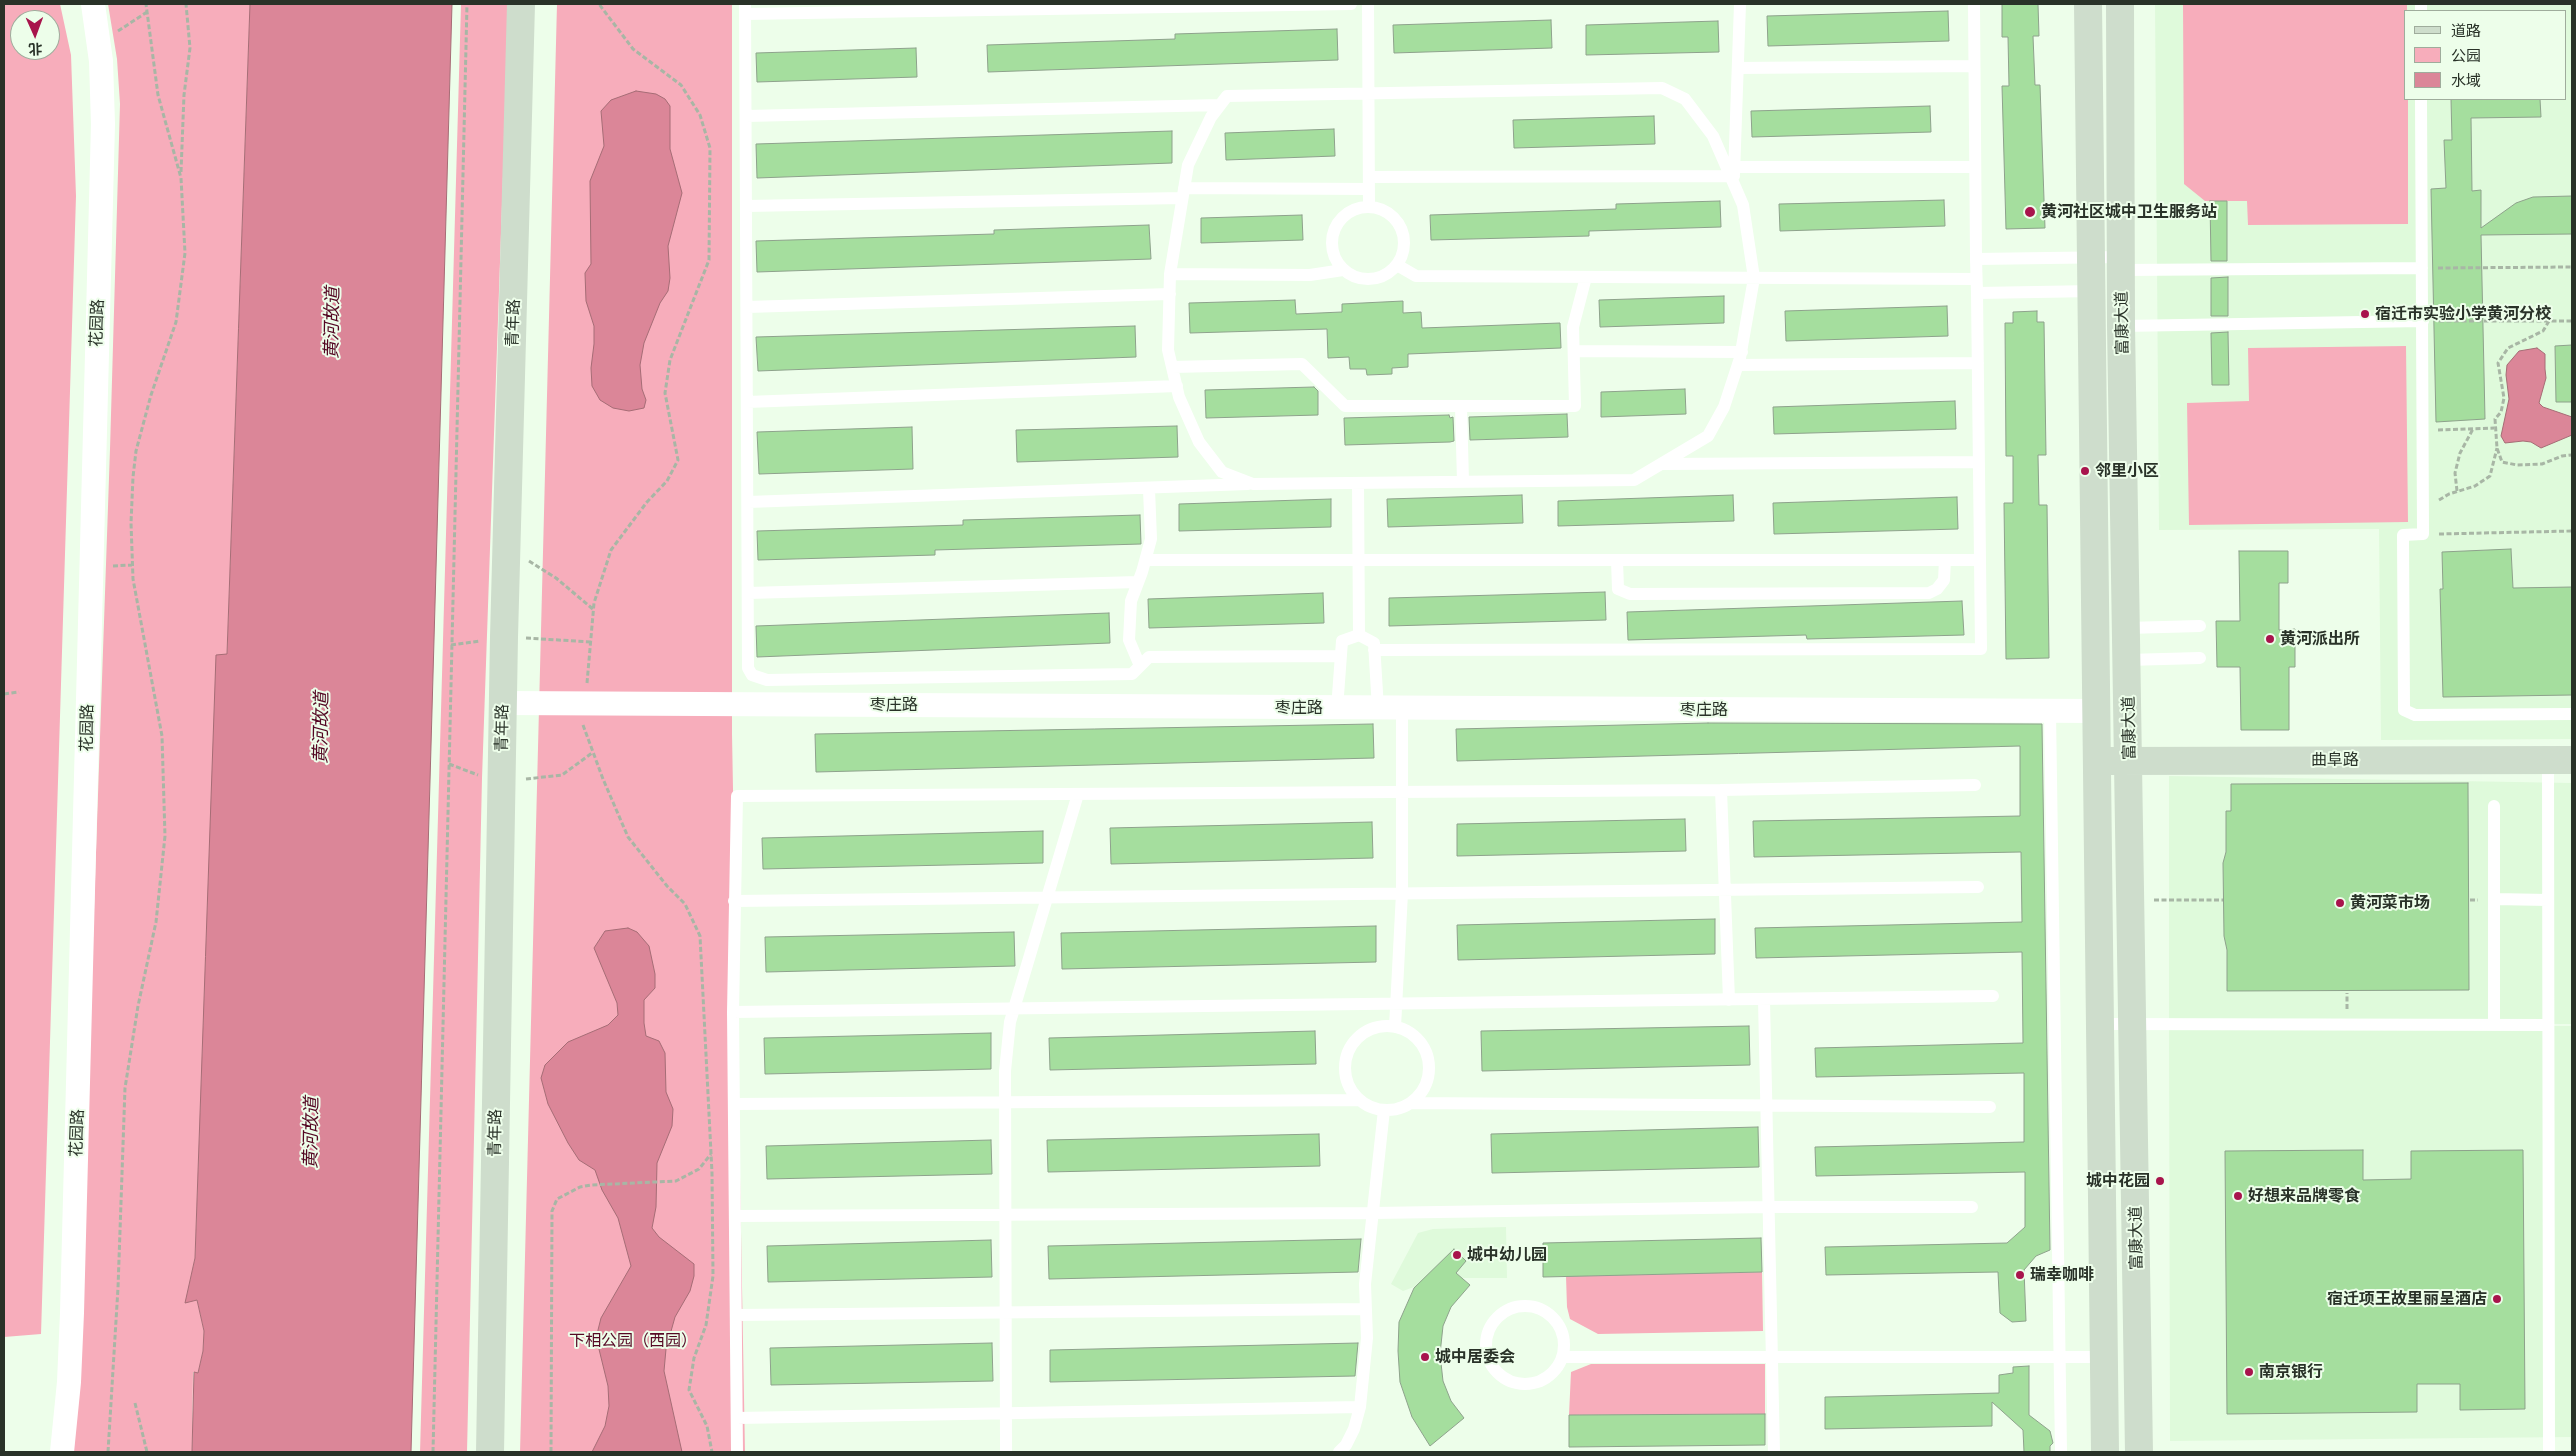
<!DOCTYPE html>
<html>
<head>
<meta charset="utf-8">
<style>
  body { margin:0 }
  #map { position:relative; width:2576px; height:1456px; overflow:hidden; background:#edfeea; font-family:Lato,"Noto Sans SC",sans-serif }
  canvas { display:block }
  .frame { position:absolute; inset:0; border:5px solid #293228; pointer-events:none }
  .legend { position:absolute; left:2404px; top:10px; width:162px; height:90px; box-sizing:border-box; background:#edfeea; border:1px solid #9fac9c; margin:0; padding:6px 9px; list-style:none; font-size:15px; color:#293228 }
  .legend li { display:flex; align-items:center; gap:10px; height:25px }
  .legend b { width:25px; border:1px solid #9fac9c }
  .north { position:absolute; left:10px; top:10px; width:50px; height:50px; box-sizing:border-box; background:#edfeea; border:1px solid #9fac9c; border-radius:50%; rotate:178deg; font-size:14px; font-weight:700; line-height:20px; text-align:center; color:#293228 }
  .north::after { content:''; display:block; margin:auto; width:18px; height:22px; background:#a8144c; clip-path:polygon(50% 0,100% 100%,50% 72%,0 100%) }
</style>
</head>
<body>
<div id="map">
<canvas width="2576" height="1456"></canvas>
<div class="frame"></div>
<ul class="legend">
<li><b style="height:6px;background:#ceddcc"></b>道路</li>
<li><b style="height:14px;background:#f7adbb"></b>公园</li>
<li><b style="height:14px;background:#db8698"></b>水域</li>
</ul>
<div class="north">北</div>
</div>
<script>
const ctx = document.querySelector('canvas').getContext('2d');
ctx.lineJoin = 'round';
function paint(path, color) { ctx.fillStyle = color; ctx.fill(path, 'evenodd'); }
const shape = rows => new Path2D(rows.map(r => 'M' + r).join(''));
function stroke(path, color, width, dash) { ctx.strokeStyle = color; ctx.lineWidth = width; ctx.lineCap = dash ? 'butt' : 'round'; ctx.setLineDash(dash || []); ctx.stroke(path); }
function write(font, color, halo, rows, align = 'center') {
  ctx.font = font + ' Lato,"Noto Sans SC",sans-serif'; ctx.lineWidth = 4; ctx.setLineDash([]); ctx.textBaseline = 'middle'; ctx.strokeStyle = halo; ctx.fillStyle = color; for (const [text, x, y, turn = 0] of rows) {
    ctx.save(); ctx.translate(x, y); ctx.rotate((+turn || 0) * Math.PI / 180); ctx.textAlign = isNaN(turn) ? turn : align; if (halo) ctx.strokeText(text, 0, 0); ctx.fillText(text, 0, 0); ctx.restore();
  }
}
paint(shape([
  [2155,4,2572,4,2572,739,2381,740,2379,529,2159,530],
  [2405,11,2565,11,2565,99,2405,99],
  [2169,776,2572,783,2572,1024,2169,1023],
  [2169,1026,2572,1026,2572,1437,2170,1441],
  [1506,1227,1507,1278,1439,1278,1403,1291,1391,1284,1418,1233,1433,1229]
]), '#dffadb');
paint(shape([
  [4,4,60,4,71,55,76,196,41,1334,4,1337],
  [20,20,50,20,50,50,20,50],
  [108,4,250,4,227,655,217,655,195,1258,186,1302,197,1300,204,1331,203,1351,198,1373,193,1372,192,1452,71,1452,78,1371,110,449,120,104,117,59],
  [461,4,509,4,482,778,467,1452,420,1452],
  [557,4,732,4,732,734,745,1452,520,1452],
  [2183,4,2407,4,2407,11,2405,11,2405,99,2408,99,2408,224,2248,225,2247,201,2205,201,2184,184],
  [2406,346,2408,522,2189,525,2187,403,2249,401,2248,348],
  [1762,1272,1763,1331,1598,1334,1570,1319,1567,1307,1566,1276],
  [1591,1364,1765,1364,1765,1414,1569,1415,1571,1372]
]), '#f7adbb');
const water = shape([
  [250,4,452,4,411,1452,192,1452,194,1372,198,1373,203,1351,204,1331,197,1300,185,1303,195,1258,216,655,227,654,250,4],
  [636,91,656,94,665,99,670,106,670,149,682,193,668,246,670,278,668,291,660,303,644,343,640,365,642,389,646,400,644,408,629,411,613,408,600,400,592,386,591,368,594,344,594,326,586,301,585,273,591,264,590,181,604,146,601,111,611,100,636,91],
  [2537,348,2545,354,2545,369,2546,378,2539,403,2543,407,2572,417,2572,435,2541,448,2531,442,2523,441,2505,443,2501,436,2509,399,2506,375,2507,365,2519,351,2537,348],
  [628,928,637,932,649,946,655,974,655,988,644,1000,644,1023,646,1036,659,1041,665,1053,666,1092,673,1109,672,1126,657,1163,656,1207,652,1228,659,1237,694,1264,694,1276,690,1291,675,1317,666,1349,664,1371,682,1452,592,1452,605,1426,609,1406,608,1386,597,1341,598,1330,601,1318,631,1266,618,1218,602,1190,595,1170,579,1160,568,1143,548,1104,541,1078,545,1065,568,1042,608,1025,618,1015,617,1003,594,948,605,931,628,928]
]);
paint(water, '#db8698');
stroke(water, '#a66d76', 1);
const building = shape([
  [2002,4,2038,4,2039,36,2033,36,2035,85,2040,85,2045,228,2006,229,2002,86,2009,86,2008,37,2002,37,2002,4],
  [1948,11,1949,41,1768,46,1767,16,1948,11],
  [1551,20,1552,48,1394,53,1393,25,1551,20],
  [1718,21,1719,52,1586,55,1586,25,1718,21],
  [1337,29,1338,60,988,72,987,45,1175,39,1175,34,1337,29],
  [916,48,917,77,757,82,756,53,916,48],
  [2451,99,2540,99,2541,117,2471,118,2472,191,2481,190,2481,228,2516,203,2533,197,2572,196,2572,234,2481,235,2485,419,2436,422,2431,189,2446,188,2444,140,2452,140,2451,99],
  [1930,106,1931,132,1752,137,1751,111,1930,106],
  [1654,116,1655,144,1514,148,1513,120,1654,116],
  [1334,129,1335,156,1226,160,1225,133,1334,129],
  [1172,131,1172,163,757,178,756,144,1172,131],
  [1944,200,1945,226,1780,231,1779,204,1944,200],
  [1720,201,1721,227,1589,231,1589,236,1431,240,1430,215,1616,209,1616,204,1720,201],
  [2210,201,2227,201,2227,261,2211,261,2210,201],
  [1302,215,1303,240,1201,243,1201,218,1302,215],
  [1149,225,1151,259,757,272,756,241,994,234,994,230,1149,225],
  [2228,277,2228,316,2211,316,2211,278,2228,277],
  [1724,296,1724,323,1600,327,1599,300,1724,296],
  [1295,300,1296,314,1342,312,1342,304,1403,301,1403,313,1421,312,1422,328,1560,323,1561,348,1408,354,1408,367,1392,368,1392,374,1367,375,1366,369,1350,369,1349,357,1328,358,1327,329,1190,333,1189,303,1295,300],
  [1947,306,1948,336,1786,341,1785,311,1947,306],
  [2037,311,2037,322,2044,322,2046,455,2038,455,2039,505,2047,505,2049,658,2006,659,2004,503,2013,503,2013,456,2006,456,2005,323,2013,323,2013,312,2037,311],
  [1135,326,1136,357,758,371,756,337,1135,326],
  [2228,332,2229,385,2212,385,2211,333,2228,332],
  [2572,345,2572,402,2556,402,2555,346,2572,345],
  [1314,387,1318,391,1318,415,1206,418,1205,390,1314,387],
  [1685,389,1686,414,1601,417,1601,392,1685,389],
  [1955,401,1956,429,1774,434,1773,407,1955,401],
  [1567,414,1568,437,1470,440,1469,417,1567,414],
  [1449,415,1450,418,1453,417,1454,441,1450,442,1345,445,1344,418,1449,415],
  [1177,426,1178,457,1017,462,1016,430,1177,426],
  [912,427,913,469,759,474,757,432,912,427],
  [1522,495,1523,523,1388,527,1387,499,1522,495],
  [1733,495,1734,521,1558,526,1558,501,1733,495],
  [1957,497,1958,529,1774,534,1773,503,1957,497],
  [1331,499,1331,527,1179,531,1179,504,1331,499],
  [1140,515,1141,544,935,550,935,555,758,560,757,531,963,525,963,520,1140,515],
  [2511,549,2513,588,2572,587,2572,695,2443,697,2440,589,2443,589,2442,552,2511,549],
  [2239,551,2288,551,2288,583,2279,583,2279,630,2295,629,2295,667,2289,667,2289,730,2241,730,2240,667,2217,667,2216,621,2240,621,2239,551],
  [1605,592,1606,620,1389,626,1389,598,1605,592],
  [1323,593,1324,623,1149,628,1148,599,1323,593],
  [1962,601,1964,635,1807,639,1806,635,1628,640,1627,612,1962,601],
  [1109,613,1110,643,757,657,756,626,1109,613],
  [1708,723,2042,724,2050,1250,2036,1256,2024,1270,2026,1321,2012,1322,2000,1313,1998,1272,1826,1275,1825,1247,2007,1243,2025,1227,2025,1172,1816,1176,1815,1147,2024,1142,2024,1073,1816,1077,1815,1048,2023,1043,2022,952,1756,958,1755,928,2022,922,2021,852,1754,857,1753,821,2020,816,2020,746,1457,761,1456,729,1708,723],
  [1373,724,1374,758,816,772,815,734,1373,724],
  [2468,783,2469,990,2227,991,2227,950,2224,936,2223,863,2226,852,2226,811,2231,811,2231,784,2468,783],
  [1685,819,1686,851,1457,856,1457,824,1685,819],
  [1372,822,1373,858,1111,864,1110,828,1372,822],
  [1043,831,1043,863,763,869,762,838,1043,831],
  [1715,919,1715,954,1458,960,1457,925,1715,919],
  [1376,926,1376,962,1062,969,1061,933,1376,926],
  [1014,932,1015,966,766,972,765,937,1014,932],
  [1749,1026,1750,1065,1482,1071,1481,1031,1749,1026],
  [1315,1031,1316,1064,1050,1070,1049,1038,1315,1031],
  [991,1033,991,1069,765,1074,764,1038,991,1033],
  [1758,1127,1759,1167,1492,1173,1491,1134,1758,1127],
  [1319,1134,1320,1166,1048,1172,1047,1140,1319,1134],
  [991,1140,992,1174,767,1179,766,1146,991,1140],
  [2363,1150,2363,1180,2411,1179,2411,1151,2523,1150,2525,1409,2460,1410,2460,1384,2417,1384,2417,1412,2227,1414,2225,1151,2363,1150],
  [1761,1238,1762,1272,1543,1277,1543,1243,1761,1238],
  [1361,1239,1358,1272,1049,1279,1048,1246,1361,1239],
  [991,1240,992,1277,768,1282,767,1246,991,1240],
  [1454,1249,1466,1261,1456,1273,1470,1285,1451,1307,1443,1326,1440,1354,1443,1381,1451,1401,1464,1418,1430,1446,1412,1417,1400,1382,1398,1351,1399,1322,1414,1288,1454,1249],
  [992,1343,993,1381,771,1385,770,1348,992,1343],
  [1358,1343,1355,1376,1050,1382,1050,1350,1358,1343],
  [2029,1366,2029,1415,2050,1431,2053,1443,2050,1446,2050,1452,2024,1452,2023,1430,1992,1402,1992,1426,1825,1429,1825,1397,1999,1393,1999,1375,2013,1373,2013,1367,2029,1366],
  [1765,1414,1765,1445,1569,1447,1569,1415,1765,1414]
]);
paint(building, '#a5de9e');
stroke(building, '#8ea28c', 1);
stroke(shape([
  [118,31,147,12],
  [181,172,184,95,190,48,186,4],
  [2438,268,2572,267],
  [2439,321,2572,321],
  [2549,321,2543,331,2508,348,2498,363,2504,398,2501,412,2495,419,2497,448,2502,462,2517,465,2542,464,2562,456,2572,455],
  [2438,430,2494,428],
  [2457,491,2455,473,2460,453,2473,429],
  [2439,500,2449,494,2475,486,2490,476,2497,448],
  [2439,534,2572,531],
  [529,561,556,578,594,610],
  [113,566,132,565],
  [526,638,591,642],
  [451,645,480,641],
  [587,683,594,603,611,550,647,502,667,481,678,460,665,393,670,360,709,260,710,148,700,115,681,85,633,49,599,4],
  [4,694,19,692],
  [583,725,603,779,628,837,667,886,685,904,700,936,712,1173,713,1276,706,1325,694,1358,689,1390,707,1426,712,1452],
  [449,764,478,775],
  [526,779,562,775,592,753],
  [2154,900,2223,900],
  [2470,900,2478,900],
  [2347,1009,2347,993],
  [135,1403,147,1452],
  [108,1452,118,1288,125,1088,138,1006,156,922,165,836,162,736,133,579,131,523,133,477,136,451,151,395,176,322,185,253,181,178,158,95,146,4],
  [433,1452,467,4],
  [551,1452,552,1211,557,1199,580,1187,591,1185,676,1181,699,1169,711,1154]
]), '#a8b6a5', 3, [5, 2.5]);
stroke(shape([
  [745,4,748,668,752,675,767,680,1132,674,1149,657,1341,656],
  [1368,4,1369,207],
  [1974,4,1976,259],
  [2421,4,2421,11],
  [745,14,1351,4],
  [1738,68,1974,66],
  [1662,88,1685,99,1713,136,1743,205,1754,278,1740,358,1724,407,1708,436,1634,480,1253,484,1222,472,1199,442,1179,397,1168,350,1170,274,1188,165,1211,117,1227,96,1662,88],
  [2421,99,2423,534,2403,535,2404,710,2415,715,2572,714],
  [746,116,1220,105],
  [1734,167,1975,167],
  [1734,174,1740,4],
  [1369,177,1734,176],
  [1184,188,1369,189],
  [746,206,1182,198],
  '1332 243a36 36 0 1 1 72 0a36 36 0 1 1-72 0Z',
  [1397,265,1416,276,1976,279],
  [2121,270,2422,268],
  [1170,274,1310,275,1343,270],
  [2095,291,1977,293,1976,259,2121,257],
  [747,307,1170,294],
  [2121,326,2423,321],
  [1574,351,1742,352],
  [1738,365,1978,363],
  [1172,367,1302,364,1345,406,1575,406,1573,327,1586,277],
  [747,402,1177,386],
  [1461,406,1463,482],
  [1664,464,1978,462],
  [1358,483,1359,635],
  [748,502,1248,484],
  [1146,560,1980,560,1977,293],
  [1617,560,1618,589,1630,594,1929,593,1937,589,1944,580,1945,560],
  [748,593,1138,582],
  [2127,628,2200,626],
  [1374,650,1981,649,1980,560],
  [2127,660,2200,658],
  [1140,666,1129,640,1131,601,1142,572,1151,539,1149,489],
  [1337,709,1342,641,1359,635,1374,643,1378,709],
  [2050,711,2061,1452],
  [2548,760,2549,1452],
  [1721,790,1729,1000],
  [2494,899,2548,900],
  [734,901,1978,887],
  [1764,1000,1774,1452],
  [733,1012,1993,996],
  [2100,1024,2548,1025],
  [2494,1025,2494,806],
  '1345 1068a42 42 0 1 1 84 0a42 42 0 1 1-84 0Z',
  [1395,1027,1402,893,1402,709],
  [1410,1103,1990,1107],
  [734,1104,1360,1100],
  [735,1216,1373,1213,1768,1207,1972,1207],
  '1486 1345a39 39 0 1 1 78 0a39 39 0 1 1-78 0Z',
  [736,1315,1366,1309],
  [1562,1357,2104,1357],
  [737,1418,1360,1407],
  [737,1452,733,1012,737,796,1721,790,1975,785],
  [1006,1452,1005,1071,1010,1022,1078,794],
  [1339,1452,1346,1445,1354,1429,1360,1407,1367,1338,1365,1284,1384,1110]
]), '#fff', 12);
stroke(shape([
  [503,703,2095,711],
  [62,1452,69,1382,72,1313,103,124,101,61,93,4]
]), '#fff', 24);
stroke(shape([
  [2088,4,2105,1452],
  [2120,4,2121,326,2139,1452],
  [2111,761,2572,760],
  [490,1452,504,637,521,4]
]), '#ceddcc', 28);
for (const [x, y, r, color] of [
  [2030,212,6,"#a8144c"],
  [2365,314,5,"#a8144c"],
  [2085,471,5,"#a8144c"],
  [2270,639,5,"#a8144c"],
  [2340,903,5,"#a8144c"],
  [2160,1181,5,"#a8144c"],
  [2238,1196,5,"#a8144c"],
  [1457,1255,5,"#a8144c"],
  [2020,1275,5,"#a8144c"],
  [2497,1299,5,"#a8144c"],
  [1425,1357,5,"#a8144c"],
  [2249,1372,5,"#a8144c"]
]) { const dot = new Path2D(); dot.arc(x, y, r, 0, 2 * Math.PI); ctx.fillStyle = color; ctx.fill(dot); stroke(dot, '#edfeea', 2); }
write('bold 16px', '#293228', '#edfeea', [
  ["黄河社区城中卫生服务站",2041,212],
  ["宿迁市实验小学黄河分校",2375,314],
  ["邻里小区",2095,471],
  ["黄河派出所",2280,639],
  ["黄河菜市场",2350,903],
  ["城中花园",2150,1181,"right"],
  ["好想来品牌零食",2248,1196],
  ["城中幼儿园",1467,1255],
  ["瑞幸咖啡",2030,1275],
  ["宿迁项王故里丽呈酒店",2487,1299,"right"],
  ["城中居委会",1435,1357],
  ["南京银行",2259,1372]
], 'left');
write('16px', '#293228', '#edfeea', [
  ["花园路",97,323,-88],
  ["青年路",513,323,-88],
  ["富康大道",2122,323,-91],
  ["枣庄路",894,705],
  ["枣庄路",1299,708],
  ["枣庄路",1704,710],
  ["花园路",87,728,-89],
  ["青年路",502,728,-89],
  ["富康大道",2129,728,-91],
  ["曲阜路",2335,760],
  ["花园路",77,1133,-88],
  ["青年路",495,1133,-89],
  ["富康大道",2136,1238,-91]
]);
write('16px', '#560925', '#edfeea', [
  ["下相公园（西园）",633,1341]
]);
write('italic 18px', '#530622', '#edfeea', [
  ["黄河故道",332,323,-89],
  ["黄河故道",321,728,-89],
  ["黄河故道",311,1133,-89]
]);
</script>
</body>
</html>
